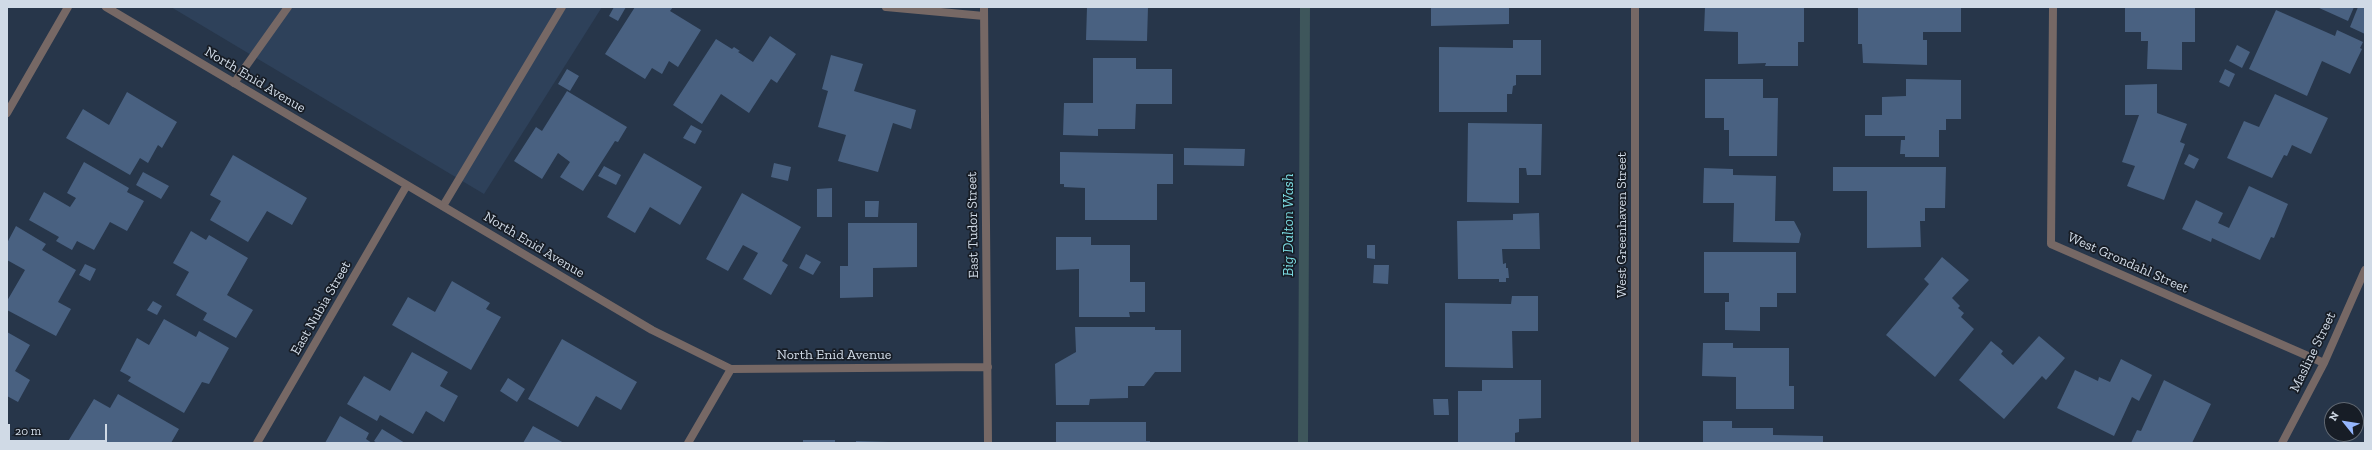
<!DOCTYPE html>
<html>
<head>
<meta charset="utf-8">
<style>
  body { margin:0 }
  #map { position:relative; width:2372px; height:450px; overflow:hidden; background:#27364a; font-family:"Zilla Slab",serif }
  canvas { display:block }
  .frame { position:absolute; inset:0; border:8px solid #d0dae6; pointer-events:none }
  .north { position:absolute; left:2324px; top:402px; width:40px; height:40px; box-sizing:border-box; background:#171d26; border:1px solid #616973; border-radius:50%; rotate:300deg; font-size:11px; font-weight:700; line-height:16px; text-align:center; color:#d0dae6 }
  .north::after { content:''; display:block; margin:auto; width:14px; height:18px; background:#95b6fd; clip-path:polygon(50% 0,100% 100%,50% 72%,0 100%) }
  .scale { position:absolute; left:8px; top:424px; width:99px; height:18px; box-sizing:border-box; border:2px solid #d0dae6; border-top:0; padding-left:5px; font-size:12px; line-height:14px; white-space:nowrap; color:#d0dae6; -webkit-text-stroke:3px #171d26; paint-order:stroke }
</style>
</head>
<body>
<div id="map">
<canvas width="2372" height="450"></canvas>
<div class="frame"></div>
<div class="north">N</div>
<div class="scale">20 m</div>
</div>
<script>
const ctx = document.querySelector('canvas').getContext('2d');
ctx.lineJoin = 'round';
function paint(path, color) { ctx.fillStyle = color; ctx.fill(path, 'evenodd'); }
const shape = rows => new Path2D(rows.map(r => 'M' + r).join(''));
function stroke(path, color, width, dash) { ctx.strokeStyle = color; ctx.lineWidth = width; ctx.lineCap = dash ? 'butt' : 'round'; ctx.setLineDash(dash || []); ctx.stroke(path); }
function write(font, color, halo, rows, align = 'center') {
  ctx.font = font + ' "Zilla Slab",serif'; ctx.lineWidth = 3.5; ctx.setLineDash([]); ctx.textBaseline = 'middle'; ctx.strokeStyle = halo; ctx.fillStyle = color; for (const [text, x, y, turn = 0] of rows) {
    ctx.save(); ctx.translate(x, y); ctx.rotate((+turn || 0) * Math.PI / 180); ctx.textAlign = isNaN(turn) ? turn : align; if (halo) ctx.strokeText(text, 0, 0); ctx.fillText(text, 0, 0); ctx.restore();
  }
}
paint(shape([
  [171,7,602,7,484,194]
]), '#2e415a');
stroke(shape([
  [1303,443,1305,7]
]), '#3e565b', 10);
paint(shape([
  [614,7,626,7,618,21,609,16],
  [635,7,673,7,670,11,701,30,678,67,669,61,662,74,652,68,645,79,605,54],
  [1087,7,1148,7,1147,41,1086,40],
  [1431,7,1509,7,1509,24,1431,26],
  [1705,7,1804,7,1804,42,1798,42,1798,66,1765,66,1766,63,1738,64,1738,32,1704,31],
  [1858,7,1961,7,1961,32,1923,32,1923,40,1927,40,1927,65,1863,63,1862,44,1858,44],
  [2125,7,2195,7,2195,42,2182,42,2182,70,2147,69,2148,41,2141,41,2141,32,2125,32],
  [2317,7,2354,7,2348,21],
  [2358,7,2365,7,2365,34,2350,27],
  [2276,10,2335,36,2337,30,2363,42,2360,48,2362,49,2350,74,2322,61,2307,96,2249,69],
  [770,36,796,54,777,83,771,79,749,113,721,94,702,124,673,105,716,39,732,49,734,47,740,51,738,52,753,62],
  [1513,40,1541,40,1541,75,1516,75,1516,85,1513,86,1512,94,1507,94,1507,112,1439,112,1439,47,1513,48],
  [2237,45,2250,52,2242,68,2229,61],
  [831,55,863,64,854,91,916,110,911,129,893,123,878,172,838,161,846,135,818,127,828,91,822,89],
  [1093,58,1136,58,1136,69,1172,69,1172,104,1136,104,1135,129,1098,129,1098,136,1063,135,1064,103,1093,103],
  [567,69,579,76,570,91,558,84],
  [2225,69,2235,74,2229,87,2219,82],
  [1705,79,1763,79,1763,98,1778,98,1777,156,1729,156,1729,130,1724,130,1724,118,1705,118],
  [1906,79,1961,80,1961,119,1946,119,1946,130,1939,130,1939,157,1905,157,1905,154,1900,154,1901,140,1905,140,1905,136,1865,136,1865,115,1882,115,1882,97,1906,96],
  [2157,84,2157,113,2187,124,2180,142,2185,144,2164,200,2127,186,2135,166,2122,162,2139,115,2125,115,2125,85],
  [567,91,627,127,618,142,615,141,583,191,560,177,570,162,558,153,542,179,514,161,536,127,542,131],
  [127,92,177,122,162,148,158,145,148,163,140,158,130,175,66,138,83,109,109,125],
  [2275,94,2328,118,2311,154,2292,145,2287,156,2284,155,2272,178,2227,158,2244,121,2259,127],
  [1468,123,1542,124,1541,175,1527,175,1526,168,1519,168,1519,203,1467,202],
  [691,125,702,131,695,144,683,138],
  [1184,148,1245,149,1244,166,1184,165],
  [1060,152,1173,154,1173,184,1157,184,1157,220,1085,220,1085,188,1064,187,1064,184,1060,184],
  [644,153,702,187,680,225,650,207,635,233,607,217],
  [2189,154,2199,159,2194,169,2184,164],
  [233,155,307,198,292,225,267,211,248,242,210,220,221,201,210,195],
  [84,162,129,188,127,192,144,201,127,231,110,222,94,250,77,241,72,250,56,241,59,237,29,220,44,192,70,207,76,198,67,193],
  [774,163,791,167,788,181,771,177],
  [604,166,621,175,616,185,598,176],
  [1833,167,1946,167,1945,208,1925,208,1925,221,1920,221,1921,247,1867,248,1867,191,1833,191],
  [1704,168,1733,169,1733,175,1776,176,1775,221,1794,221,1801,234,1799,243,1733,242,1734,203,1703,203],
  [143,172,169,186,161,199,136,185],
  [2249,186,2288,204,2274,238,2271,237,2260,260,2212,238,2211,242,2182,229,2196,200,2223,213,2218,223,2229,228],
  [832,188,832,217,817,217,817,189],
  [742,193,801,227,782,261,788,265,771,295,743,279,758,253,743,245,728,271,706,259],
  [865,201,879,201,878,217,865,217],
  [1539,213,1540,249,1502,249,1503,264,1506,263,1506,268,1508,268,1509,278,1506,278,1506,282,1499,282,1499,279,1458,279,1457,221,1513,220,1513,214],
  [848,223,917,223,917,267,873,268,873,297,840,298,840,266,848,266],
  [16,226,46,244,42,250,76,270,58,302,71,309,56,336,7,310,7,301,25,270,7,260,7,243],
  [191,231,206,240,209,235,248,258,227,295,253,310,236,338,203,320,207,313,176,295,189,272,173,263],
  [1056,237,1091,237,1091,245,1130,245,1130,282,1145,282,1145,312,1129,312,1130,317,1079,317,1079,269,1056,270],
  [1367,245,1375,245,1375,259,1367,258],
  [1704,252,1796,252,1796,293,1777,293,1777,307,1760,307,1760,331,1725,330,1725,302,1729,302,1729,293,1704,293],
  [806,254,821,262,813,275,799,268],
  [1942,257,1969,280,1952,298,1960,306,1958,308,1964,313,1961,317,1974,329,1935,377,1886,335,1929,284,1924,279],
  [85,264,96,269,90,281,79,275],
  [1374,265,1389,265,1388,284,1373,283],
  [452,281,490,303,486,309,501,317,471,370,392,325,408,297,435,312],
  [1512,296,1538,296,1538,331,1512,331,1513,368,1445,367,1445,303,1511,304],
  [153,301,162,306,157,315,147,310],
  [164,319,196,337,199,331,229,348,209,384,202,382,184,413,128,381,131,377,120,371,137,338,149,345],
  [1075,327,1155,327,1155,330,1181,330,1181,372,1155,372,1144,386,1128,386,1128,398,1090,399,1089,405,1056,405,1055,364,1076,352],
  [7,332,30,345,15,371,30,380,18,402,7,396],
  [2039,336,2065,358,2046,380,2042,376,2004,419,1959,380,1991,341,2003,351,2001,354,2013,365],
  [562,339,637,382,621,410,596,396,578,427,528,399],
  [1703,343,1733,343,1733,348,1789,348,1789,386,1794,386,1794,409,1736,409,1736,377,1702,376],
  [412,352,448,372,440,386,458,396,444,422,426,411,413,434,380,415,377,421,347,404,364,376,390,391],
  [2121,359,2152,375,2139,401,2132,397,2114,436,2057,408,2075,370,2098,381,2099,377,2110,382],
  [508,378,525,389,517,402,500,391],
  [1482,380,1541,380,1541,418,1519,419,1519,432,1515,433,1515,443,1458,443,1458,391,1482,391],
  [2164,380,2211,404,2192,443,2131,443,2137,430,2141,431],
  [118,394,179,429,171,443,67,443,94,399,110,408],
  [1433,399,1448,399,1449,415,1434,415],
  [340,416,369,433,366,439,372,443,325,443],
  [1703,421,1732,421,1732,428,1773,428,1773,435,1823,436,1823,443,1703,443],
  [1056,422,1146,422,1146,441,1150,441,1150,443,1056,443],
  [533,426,564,443,523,443],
  [382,429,405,443,377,443,374,441],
  [803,440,835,440,835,443,803,443],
  [856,441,889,442,889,443,856,443]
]), '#496181');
stroke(shape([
  [234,83,288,7],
  [443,206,562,7]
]), '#766865', 8);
stroke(shape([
  [106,7,652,330,731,369,988,367],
  [886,7,984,16],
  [984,7,988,443],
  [1635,7,1635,443],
  [2053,7,2051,244,2324,363],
  [7,113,68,7],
  [257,443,407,185],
  [688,443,731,369],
  [2282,443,2324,363,2365,270]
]), '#766865', 8);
write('14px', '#d0dae6', '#171d26', [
  ["North Enid Avenue",255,80,31],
  ["East Tudor Street",973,225,-91],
  ["West Greenhaven Street",1622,225,-90],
  ["North Enid Avenue",534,245,31],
  ["West Grondahl Street",2128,263,24],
  ["East Nubia Street",321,308,-60],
  ["Masline Street",2313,352,-64],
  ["North Enid Avenue",834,355]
]);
write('italic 15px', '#7ad8df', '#171d26', [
  ["Big Dalton Wash",1289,225,-90]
]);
</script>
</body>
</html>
